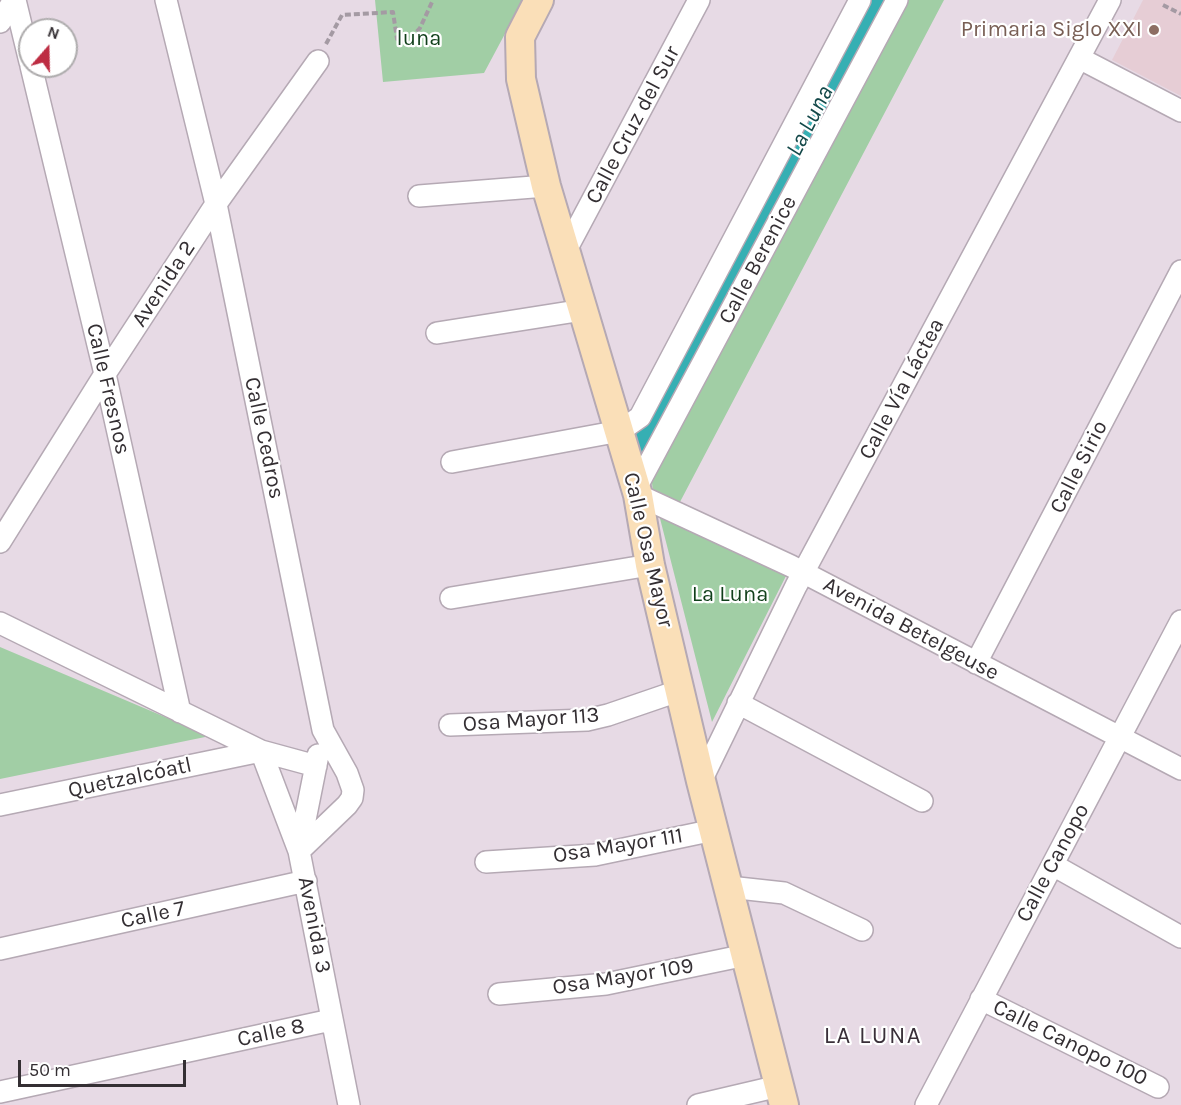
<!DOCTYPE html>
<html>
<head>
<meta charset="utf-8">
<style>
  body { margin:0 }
  #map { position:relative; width:1181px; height:1105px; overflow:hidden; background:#e7dae5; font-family:Karla,sans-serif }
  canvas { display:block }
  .north { position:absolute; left:18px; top:18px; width:60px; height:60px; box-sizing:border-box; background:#fff; border:2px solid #aeacad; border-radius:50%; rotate:20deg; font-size:16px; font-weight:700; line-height:24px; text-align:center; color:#342f33 }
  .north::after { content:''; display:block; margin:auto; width:21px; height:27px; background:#bd2c42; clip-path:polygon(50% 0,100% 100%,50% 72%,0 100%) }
  .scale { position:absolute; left:18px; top:1060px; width:168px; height:27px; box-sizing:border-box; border:3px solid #342f33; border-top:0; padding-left:8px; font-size:18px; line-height:21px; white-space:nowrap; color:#342f33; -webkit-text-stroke:4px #fff; paint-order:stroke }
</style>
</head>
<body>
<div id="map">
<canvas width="1181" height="1105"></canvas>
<div class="north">N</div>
<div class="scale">50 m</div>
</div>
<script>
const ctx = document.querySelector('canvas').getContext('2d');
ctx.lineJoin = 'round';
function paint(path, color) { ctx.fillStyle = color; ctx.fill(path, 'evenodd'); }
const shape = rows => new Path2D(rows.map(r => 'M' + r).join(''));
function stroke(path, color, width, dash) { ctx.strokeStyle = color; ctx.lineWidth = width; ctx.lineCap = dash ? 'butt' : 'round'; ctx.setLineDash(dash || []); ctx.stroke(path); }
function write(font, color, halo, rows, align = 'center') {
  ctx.font = font + ' Karla,sans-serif'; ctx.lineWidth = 4.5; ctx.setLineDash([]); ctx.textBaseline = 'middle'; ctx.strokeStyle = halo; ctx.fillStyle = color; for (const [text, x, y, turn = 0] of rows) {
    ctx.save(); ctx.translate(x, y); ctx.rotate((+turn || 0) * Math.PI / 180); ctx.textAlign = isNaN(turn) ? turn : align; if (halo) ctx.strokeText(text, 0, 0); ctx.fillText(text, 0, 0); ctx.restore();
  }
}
paint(shape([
  [1143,0,1181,0,1181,96,1112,60]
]), '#e6cdd5');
paint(shape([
  [375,0,523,0,484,73,383,82],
  [857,0,944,0,671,519,786,576,712,722,653,491,645,428],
  [0,647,210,736,0,779]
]), '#a1cea5');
stroke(shape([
  [647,433,872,0]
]), '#36afb3', 40);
const street = shape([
  [15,0,30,62],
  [166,0,216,204,323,730,347,773,353,790,352,798,347,805,299,851],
  [0,22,14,0],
  [1079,58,1181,111],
  [31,66,105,374,180,712],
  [419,196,546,186],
  [566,250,699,0],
  [437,333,583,310],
  [452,462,620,431,640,417,860,0],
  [636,488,897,0],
  [638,495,791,566,1181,769],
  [0,542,105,374,216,204,318,61],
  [451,598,650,565],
  [0,623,261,751,316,766],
  [976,663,1181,271],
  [738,703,922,801],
  [450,725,587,720,608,715,681,690],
  [701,781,796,586,1110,0],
  [0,805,261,751,299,851,349,1105],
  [299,850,318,755],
  [486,862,595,855,714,830],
  [1053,865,1181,937],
  [729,887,784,893,862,930],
  [0,949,306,881],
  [499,994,606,984,746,955],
  [981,999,1158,1087],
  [0,1092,331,1020],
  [698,1105,779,1086],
  [926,1105,1181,621]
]);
const secondary = shape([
  [539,0,520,37,521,79,546,186,638,495,650,565,701,781,784,1105]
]);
stroke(street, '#b5a9b4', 24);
stroke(secondary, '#b5a9b4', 32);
stroke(shape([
  [1163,5,1181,14],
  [326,44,342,15,393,12,397,39,403,41,411,38,420,28,433,0]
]), '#a49aa3', 4, [6, 3]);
stroke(street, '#fff', 21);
stroke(secondary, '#fadfb8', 28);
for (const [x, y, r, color] of [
  [1154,30,6,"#8d6e63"]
]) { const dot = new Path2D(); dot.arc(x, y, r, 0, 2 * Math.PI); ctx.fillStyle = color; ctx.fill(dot); stroke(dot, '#fff', 2); }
write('22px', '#785e54', '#fff', [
  ["Primaria Siglo XXI",1142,30]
], 'right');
write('22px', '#103f1a', '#fff', [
  ["luna",419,39],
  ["La Luna",730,595]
]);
write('22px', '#342f33', '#fff', [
  ["Calle Cruz del Sur",633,125,-62],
  ["Calle Berenice",758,260,-62],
  ["Avenida 2",164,284,-57],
  ["Calle Fresnos",108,389,77],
  ["Calle Vía Láctea",902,389,-62],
  ["Calle Cedros",264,438,78],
  ["Calle Sirio",1079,467,-63],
  ["Calle Osa Mayor",648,550,77],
  ["Avenida Betelgeuse",911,629,28],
  ["Osa Mayor 113",531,720,-4],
  ["Quetzalcóatl",130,778,-12],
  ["Osa Mayor 111",618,846,-9],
  ["Calle Canopo",1053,863,-62],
  ["Calle 7",153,915,-12],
  ["Avenida 3",314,925,79],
  ["Osa Mayor 109",623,977,-9],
  ["Calle 8",271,1033,-12],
  ["Calle Canopo 100",1070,1043,26]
]);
write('italic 24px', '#134849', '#fff', [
  ["La Luna",810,121,-63]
]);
ctx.letterSpacing = '1.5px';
write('24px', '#3a3039', '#fff', [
  ["LA LUNA",873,1036]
]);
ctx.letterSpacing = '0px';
</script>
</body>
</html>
